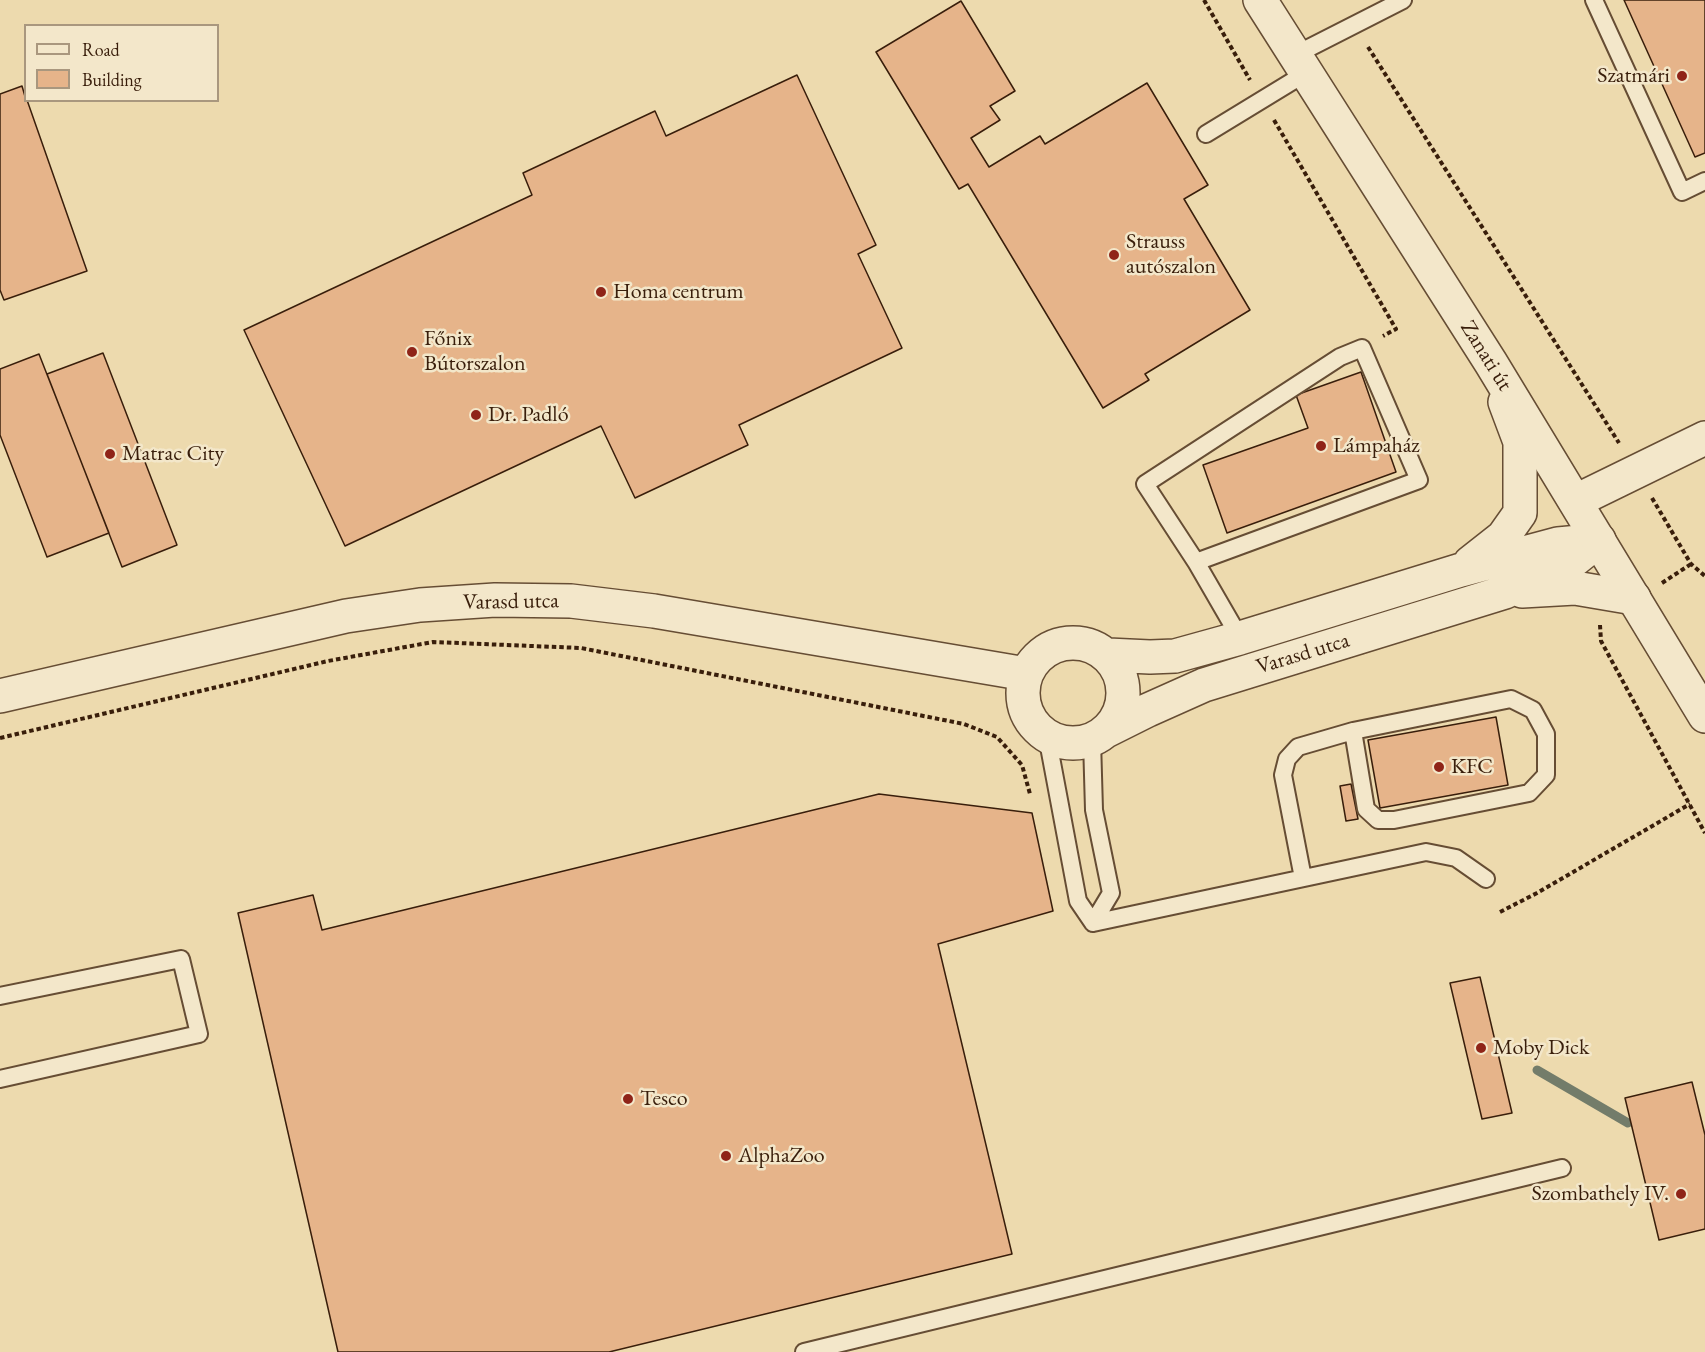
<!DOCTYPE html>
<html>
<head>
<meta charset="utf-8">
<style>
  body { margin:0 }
  #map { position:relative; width:1705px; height:1352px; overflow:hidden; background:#eddaae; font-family:"EB Garamond",serif }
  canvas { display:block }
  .legend { position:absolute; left:24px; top:24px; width:195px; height:78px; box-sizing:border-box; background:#f3e7ca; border:2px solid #a9977e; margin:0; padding:8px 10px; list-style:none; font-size:18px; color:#391e0b }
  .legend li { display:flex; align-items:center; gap:12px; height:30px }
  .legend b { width:30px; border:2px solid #a9977e }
</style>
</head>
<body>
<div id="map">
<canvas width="1705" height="1352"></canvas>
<ul class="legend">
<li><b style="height:8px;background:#f3e7ca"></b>Road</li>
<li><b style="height:16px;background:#e6b48a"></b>Building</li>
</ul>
</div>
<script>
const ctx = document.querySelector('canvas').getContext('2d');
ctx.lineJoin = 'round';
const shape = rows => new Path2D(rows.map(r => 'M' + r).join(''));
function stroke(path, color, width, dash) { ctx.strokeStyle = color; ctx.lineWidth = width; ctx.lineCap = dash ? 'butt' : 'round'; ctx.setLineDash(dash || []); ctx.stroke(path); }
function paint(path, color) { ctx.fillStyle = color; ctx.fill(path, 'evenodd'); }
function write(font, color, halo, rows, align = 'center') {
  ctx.font = font + ' "EB Garamond",serif'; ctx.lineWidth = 5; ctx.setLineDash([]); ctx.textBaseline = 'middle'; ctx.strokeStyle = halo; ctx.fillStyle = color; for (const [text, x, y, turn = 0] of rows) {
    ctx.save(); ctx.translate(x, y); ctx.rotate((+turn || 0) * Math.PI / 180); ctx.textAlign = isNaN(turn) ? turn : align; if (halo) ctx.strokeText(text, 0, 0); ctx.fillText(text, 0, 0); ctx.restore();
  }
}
stroke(shape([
  [1537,1070,1628,1123]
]), '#737c6a', 9);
const building = shape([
  [1624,0,1705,0,1705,153,1695,157,1624,0],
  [961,1,1015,91,990,106,1000,120,971,138,989,167,1040,136,1045,144,1147,83,1208,185,1184,199,1250,310,1145,374,1149,380,1103,408,968,184,959,189,876,52,961,1],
  [797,75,876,245,858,254,902,348,739,425,748,445,635,498,601,426,345,546,244,330,532,195,523,173,655,111,666,136,797,75],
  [22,86,26,100,27,100,87,271,4,300,0,290,0,94,22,86],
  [103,353,177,545,122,567,47,374,103,353],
  [39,354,109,533,47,557,0,435,0,369,39,354],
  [1361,372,1396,472,1227,533,1203,465,1308,428,1296,395,1361,372],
  [1496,717,1508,785,1380,808,1368,740,1496,717],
  [1351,784,1358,819,1346,821,1340,786,1351,784],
  [879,794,1032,813,1053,911,938,944,1012,1254,609,1352,338,1352,238,913,313,895,322,930,879,794],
  [1480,977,1512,1113,1482,1119,1450,983,1480,977],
  [1692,1082,1705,1135,1705,1229,1659,1240,1625,1098,1692,1082]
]);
paint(building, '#e6b48a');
stroke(building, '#391e0b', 1.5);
const service = shape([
  [1594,0,1682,192,1705,181],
  [1295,55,1403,0],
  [1206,134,1306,73],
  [1196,562,1419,480,1362,348,1340,357,1145,484,1196,562,1240,638],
  [1047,736,1078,901,1093,923],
  [1092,740,1094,810,1111,893,1093,923],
  [1303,878,1283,775,1287,759,1298,747,1353,731,1511,699,1533,710,1546,734,1546,775,1529,793,1394,820,1378,820,1366,809,1353,731],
  [1093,923,1426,852,1456,858,1486,879],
  [0,996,181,959,199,1034,0,1079],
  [804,1352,1562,1168]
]);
const minor = shape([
  [1576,501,1705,438],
  [1470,563,1503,537,1520,513,1520,442,1505,402],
  [1522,591,1575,588,1634,598],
  '1023 693a50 50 0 1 1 100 0a50 50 0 1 1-100 0Z',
  [1108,655,1150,657,1175,656,1240,638,1461,570,1558,544,1591,541],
  [0,696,346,616,420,605,495,600,571,601,654,611,1026,674],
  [1106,731,1148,710,1204,685,1505,592,1574,560,1599,540]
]);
const tertiary = shape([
  [1260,0,1491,363,1705,716]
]);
stroke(service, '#664d34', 20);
stroke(minor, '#664d34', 36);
stroke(tertiary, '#664d34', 36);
stroke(shape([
  [1204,0,1250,80],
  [1368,47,1619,443],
  [1274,120,1396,329,1383,336],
  [1652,498,1691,564,1705,576],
  [1662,583,1691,564],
  [1600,625,1601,641,1705,833],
  [0,738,328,661,433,642,581,648,964,724,997,737,1022,765,1030,794],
  [1500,912,1537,893,1690,804]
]), '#391e0b', 4, [4.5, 3]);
stroke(service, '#f3e7ca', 16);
stroke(minor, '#f3e7ca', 33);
stroke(tertiary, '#f3e7ca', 33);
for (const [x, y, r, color] of [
  [1682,76,6,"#8f2418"],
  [1114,255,6,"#8f2418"],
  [601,292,6,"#8f2418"],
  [412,352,6,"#8f2418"],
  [476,415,6,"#8f2418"],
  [1321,446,6,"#8f2418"],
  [110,454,6,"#8f2418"],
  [1439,767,6,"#8f2418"],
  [1481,1048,6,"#8f2418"],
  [628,1099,6,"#8f2418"],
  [726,1156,6,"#8f2418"],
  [1681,1194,6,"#8f2418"]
]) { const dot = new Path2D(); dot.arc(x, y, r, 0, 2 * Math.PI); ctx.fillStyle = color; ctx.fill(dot); stroke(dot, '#f3e7ca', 2); }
write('22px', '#391e0b', '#f3e7ca', [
  ["Szatmári",1670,76,"right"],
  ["Strauss",1126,242],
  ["autószalon",1126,267],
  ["Homa centrum",613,292],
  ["Főnix",424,339],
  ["Bútorszalon",424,364],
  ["Dr. Padló",488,415],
  ["Lámpaház",1333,446],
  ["Matrac City",122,454],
  ["KFC",1451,767],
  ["Moby Dick",1493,1048],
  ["Tesco",640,1099],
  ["AlphaZoo",738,1156],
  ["Szombathely IV.",1669,1194,"right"]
], 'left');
write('22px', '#391e0b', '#f3e7ca', [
  ["Zanati út",1486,356,58],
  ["Varasd utca",511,602,-1],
  ["Varasd utca",1303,654,-17]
]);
</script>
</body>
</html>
